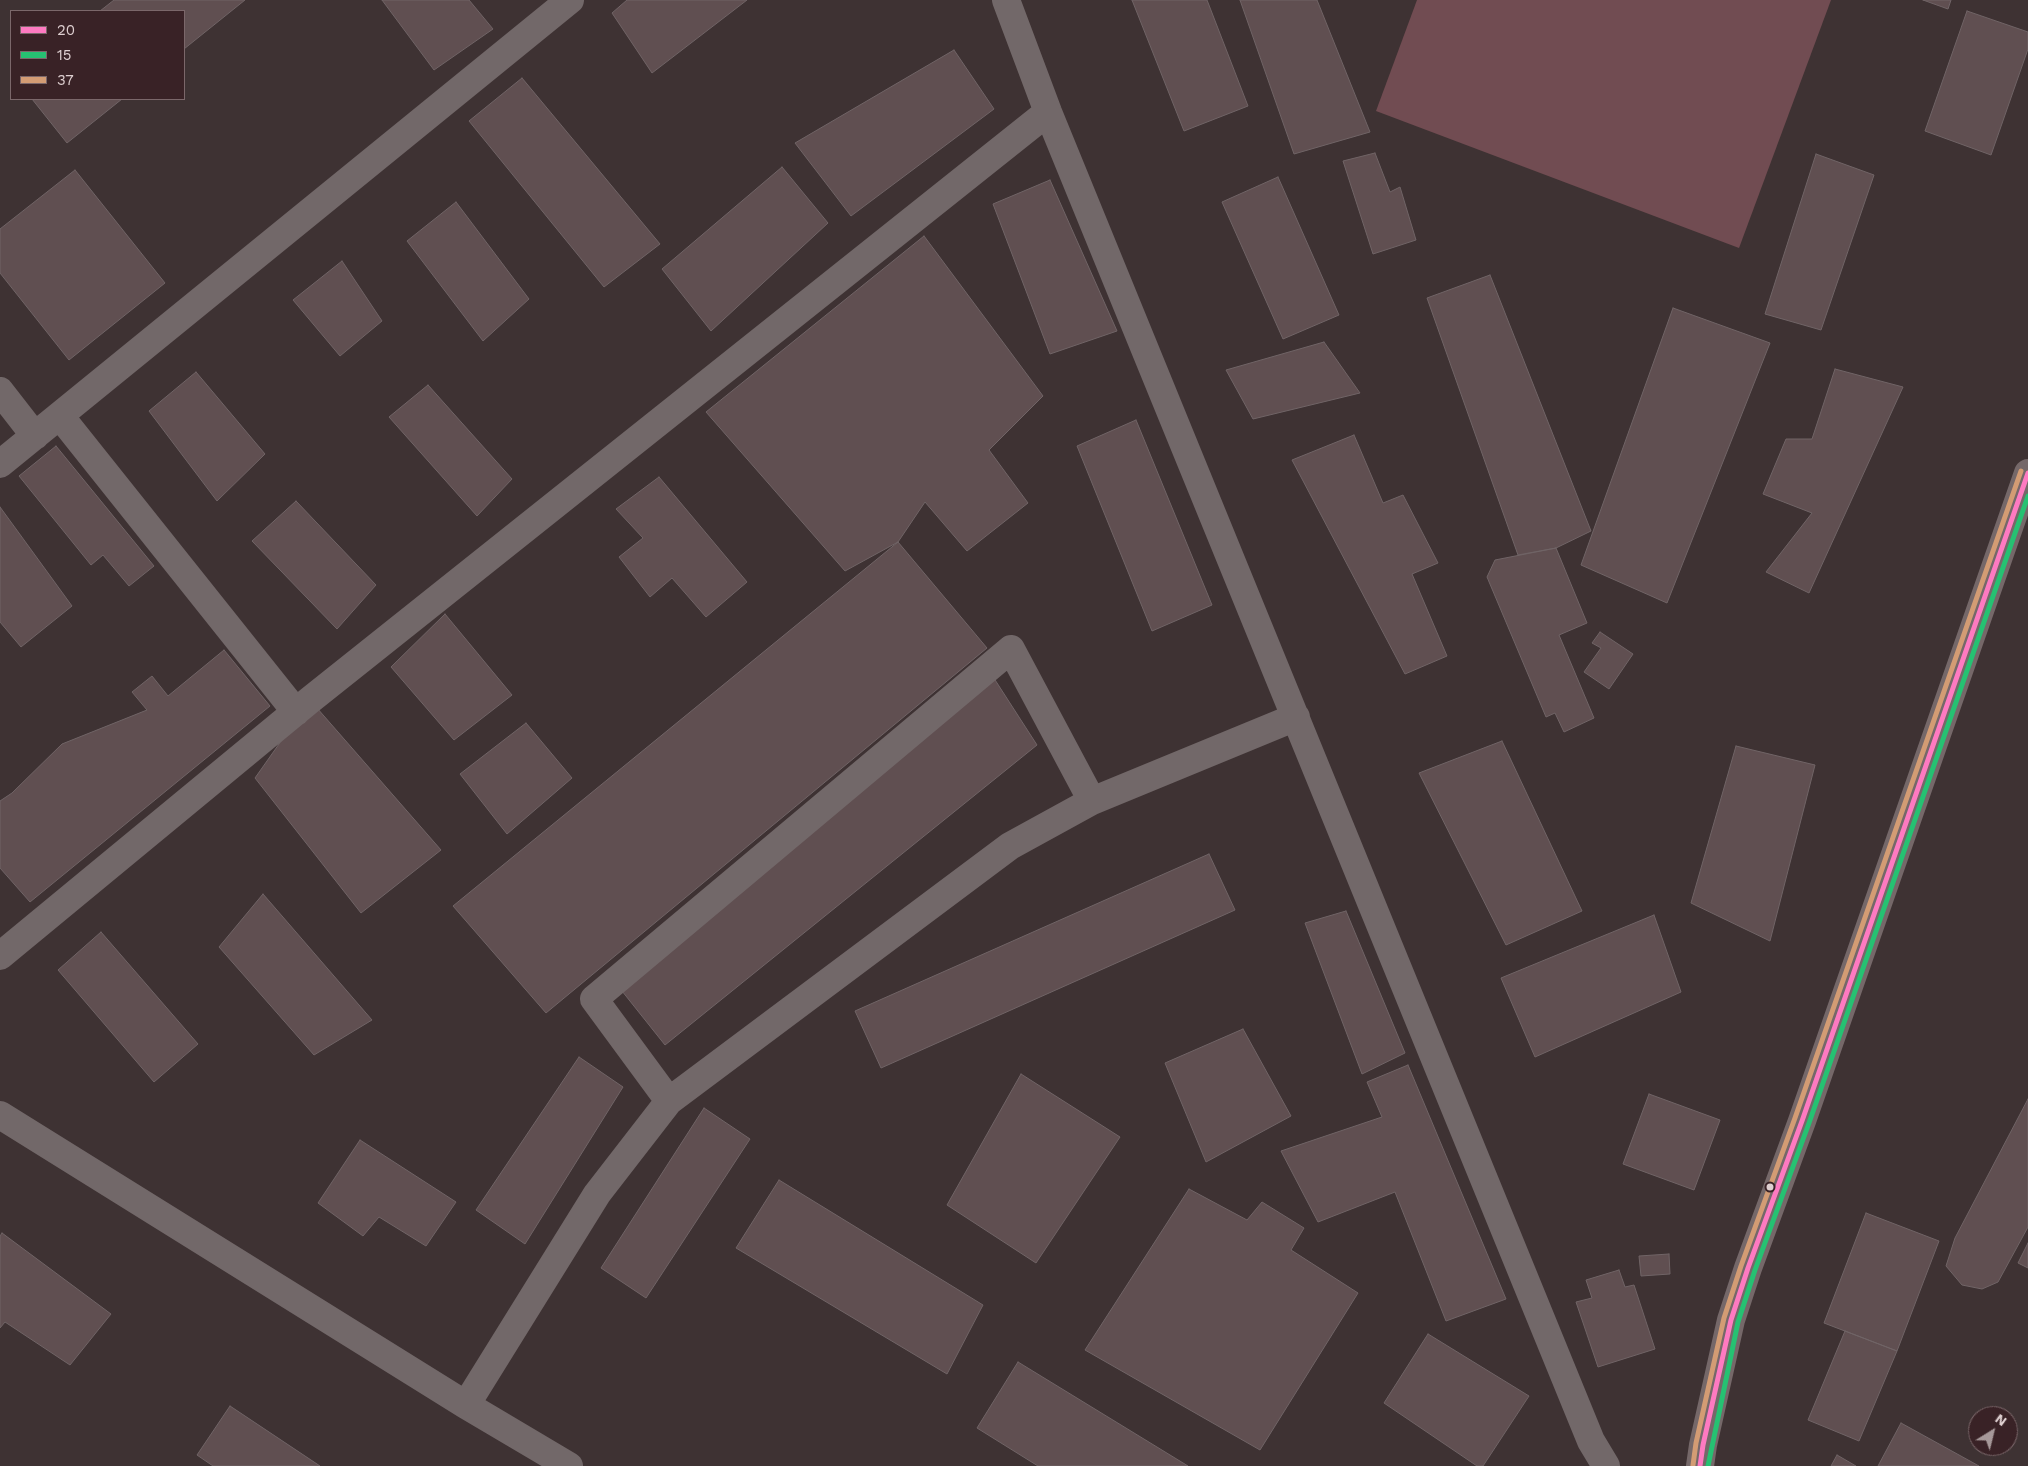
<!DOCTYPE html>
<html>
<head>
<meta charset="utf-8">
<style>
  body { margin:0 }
  #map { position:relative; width:2028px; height:1466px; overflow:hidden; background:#3e3233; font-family:"Work Sans",sans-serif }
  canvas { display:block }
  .legend { position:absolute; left:10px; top:10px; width:175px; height:90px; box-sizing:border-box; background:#392226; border:1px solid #7b676a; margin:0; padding:6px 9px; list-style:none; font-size:15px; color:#decfd0 }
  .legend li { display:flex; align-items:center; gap:10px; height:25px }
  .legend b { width:25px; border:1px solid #7b676a }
  .north { position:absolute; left:1968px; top:1406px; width:50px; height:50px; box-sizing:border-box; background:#392226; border:1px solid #7b676a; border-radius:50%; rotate:36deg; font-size:14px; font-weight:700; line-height:20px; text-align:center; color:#decfd0 }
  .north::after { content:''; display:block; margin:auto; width:18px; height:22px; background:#a69899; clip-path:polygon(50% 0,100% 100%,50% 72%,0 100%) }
</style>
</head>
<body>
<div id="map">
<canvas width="2028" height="1466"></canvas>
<ul class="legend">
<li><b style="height:6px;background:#fe7ac1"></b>20</li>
<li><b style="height:6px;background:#26c172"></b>15</li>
<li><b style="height:6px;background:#d39c74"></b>37</li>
</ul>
<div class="north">N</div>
</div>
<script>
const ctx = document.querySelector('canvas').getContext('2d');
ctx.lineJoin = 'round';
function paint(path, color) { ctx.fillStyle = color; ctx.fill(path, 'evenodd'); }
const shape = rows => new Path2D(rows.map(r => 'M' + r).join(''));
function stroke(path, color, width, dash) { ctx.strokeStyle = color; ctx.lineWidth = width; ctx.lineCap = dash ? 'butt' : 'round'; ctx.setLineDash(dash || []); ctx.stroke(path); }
paint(shape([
  [1417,0,1831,0,1739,248,1376,111]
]), '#714c52');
const building = shape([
  [114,0,245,0,184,49,184,11,100,11,114,0],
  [382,0,469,0,493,29,434,70,382,0],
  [627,0,747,0,652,73,612,13,627,0],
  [1132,0,1207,0,1248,106,1184,131,1132,0],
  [1240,0,1317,0,1370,132,1294,154,1240,0],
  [1923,0,1951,0,1948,9,1923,0],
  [1967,11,2028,32,2028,49,1991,155,1925,131,1967,11],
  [954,50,994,109,851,216,795,143,954,50],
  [522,78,660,244,604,287,469,121,522,78],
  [32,99,122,99,67,143,32,99],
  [1375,153,1390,192,1400,187,1416,240,1373,254,1343,161,1375,153],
  [1816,154,1874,175,1821,330,1765,314,1816,154],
  [782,167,828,223,711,331,662,269,782,167],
  [75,170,165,283,69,360,0,273,0,229,75,170],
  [1278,177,1339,315,1283,339,1222,202,1278,177],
  [1050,180,1117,331,1050,354,993,204,1050,180],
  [456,202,529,299,483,341,407,241,456,202],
  [924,236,1043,396,989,450,1028,503,967,551,925,502,898,542,845,571,706,412,924,236],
  [342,261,382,321,340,356,293,300,342,261],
  [1490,275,1591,531,1556,548,1518,555,1427,298,1490,275],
  [1673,308,1770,343,1667,603,1581,565,1673,308],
  [1324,342,1360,393,1253,419,1226,370,1324,342],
  [1835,369,1903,387,1809,593,1766,572,1812,513,1763,494,1786,439,1812,439,1835,369],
  [196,372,265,454,217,501,149,411,196,372],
  [428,385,512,479,477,516,389,417,428,385],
  [1136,420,1212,605,1152,631,1077,446,1136,420],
  [1354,435,1383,503,1403,495,1438,563,1412,574,1447,656,1405,674,1292,460,1354,435],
  [56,446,154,566,129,586,103,555,91,565,19,476,56,446],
  [659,477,747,582,706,617,672,578,650,597,619,557,643,538,616,509,659,477],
  [296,501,376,585,337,629,252,541,296,501],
  [0,507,72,606,21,647,0,622,0,507],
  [898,542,987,648,546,1013,453,906,898,542],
  [1556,548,1587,623,1559,635,1594,718,1564,732,1555,713,1546,717,1487,577,1495,560,1556,548],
  [445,614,512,695,454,740,391,667,445,614],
  [1600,632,1633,654,1609,689,1584,672,1601,648,1592,643,1600,632],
  [224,650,270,706,30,902,0,868,0,801,12,793,62,744,147,710,132,692,152,676,168,696,224,650],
  [988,669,1037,745,665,1045,614,981,988,669],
  [310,700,441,850,361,913,255,778,310,700],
  [526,723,572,778,507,834,460,774,526,723],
  [1502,741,1582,911,1506,945,1419,773,1502,741],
  [1736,746,1815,765,1770,941,1691,903,1736,746],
  [1209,854,1235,910,881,1068,855,1011,1209,854],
  [263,894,372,1020,314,1055,219,947,263,894],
  [1346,911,1405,1053,1362,1074,1305,923,1346,911],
  [1654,915,1681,992,1535,1057,1501,978,1654,915],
  [101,932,198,1044,154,1082,58,970,101,932],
  [1243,1029,1291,1116,1206,1162,1165,1063,1243,1029],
  [579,1057,623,1087,525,1244,476,1210,579,1057],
  [1408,1065,1506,1299,1446,1321,1395,1192,1318,1222,1281,1151,1382,1117,1367,1082,1408,1065],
  [1021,1074,1120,1137,1036,1263,947,1205,1021,1074],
  [1649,1094,1720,1120,1694,1190,1623,1164,1649,1094],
  [2028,1099,2028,1227,1998,1282,1982,1289,1962,1285,1946,1266,1955,1238,2028,1099],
  [704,1108,750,1139,646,1298,601,1268,704,1108],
  [360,1140,456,1202,426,1246,379,1217,363,1236,318,1203,360,1140],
  [779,1180,983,1305,947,1374,736,1248,779,1180],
  [1189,1189,1247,1220,1262,1202,1304,1228,1291,1250,1358,1293,1260,1450,1085,1350,1189,1189],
  [1866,1213,1939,1241,1897,1351,1824,1323,1866,1213],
  [2,1233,111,1314,70,1365,5,1322,0,1328,0,1236,2,1233],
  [2028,1243,2028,1268,2018,1263,2028,1243],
  [1669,1254,1670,1274,1641,1276,1639,1256,1669,1254],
  [1619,1270,1625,1287,1634,1285,1655,1349,1598,1367,1576,1302,1592,1298,1586,1280,1619,1270],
  [1845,1331,1897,1351,1859,1441,1808,1420,1845,1331],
  [1428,1334,1529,1396,1483,1466,1477,1466,1384,1403,1428,1334],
  [1018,1362,1188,1466,1038,1466,977,1428,1018,1362],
  [230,1406,320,1466,213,1466,197,1455,230,1406],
  [1901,1423,1979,1466,1878,1466,1901,1423],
  [1837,1455,1856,1466,1831,1466,1837,1455]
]);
paint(building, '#604f51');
stroke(building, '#706466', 1);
stroke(shape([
  [1006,0,1048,112,1591,1441,1606,1466],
  [0,391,35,436],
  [60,416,296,712],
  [0,464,570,0],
  [0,956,310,700,1048,112],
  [669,1101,594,999,1011,649,1092,801],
  [0,1115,466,1405,569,1466],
  [466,1405,597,1194,669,1101,1010,846,1092,801,1296,717]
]), '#726869', 28);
stroke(shape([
  [1700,1466,1703,1445,1731,1320,1748,1268,1802,1121,2028,473]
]), '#756869', 28);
stroke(shape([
  [1700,1466,1703,1445,1731,1320,1748,1268,1802,1121,2028,473]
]), '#fe7ac1', 5);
stroke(shape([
  [1708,1466,1738,1322,1755,1270,1809,1123,2028,496]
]), '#26c172', 5);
stroke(shape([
  [1693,1465,1696,1443,1724,1318,1741,1266,1795,1118,2021,471]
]), '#d39c74', 5);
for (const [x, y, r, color] of [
  [1770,1187,4.5,"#decfd0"]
]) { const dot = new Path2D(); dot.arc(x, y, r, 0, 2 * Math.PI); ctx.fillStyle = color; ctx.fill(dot); stroke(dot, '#392226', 2); }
</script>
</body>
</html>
